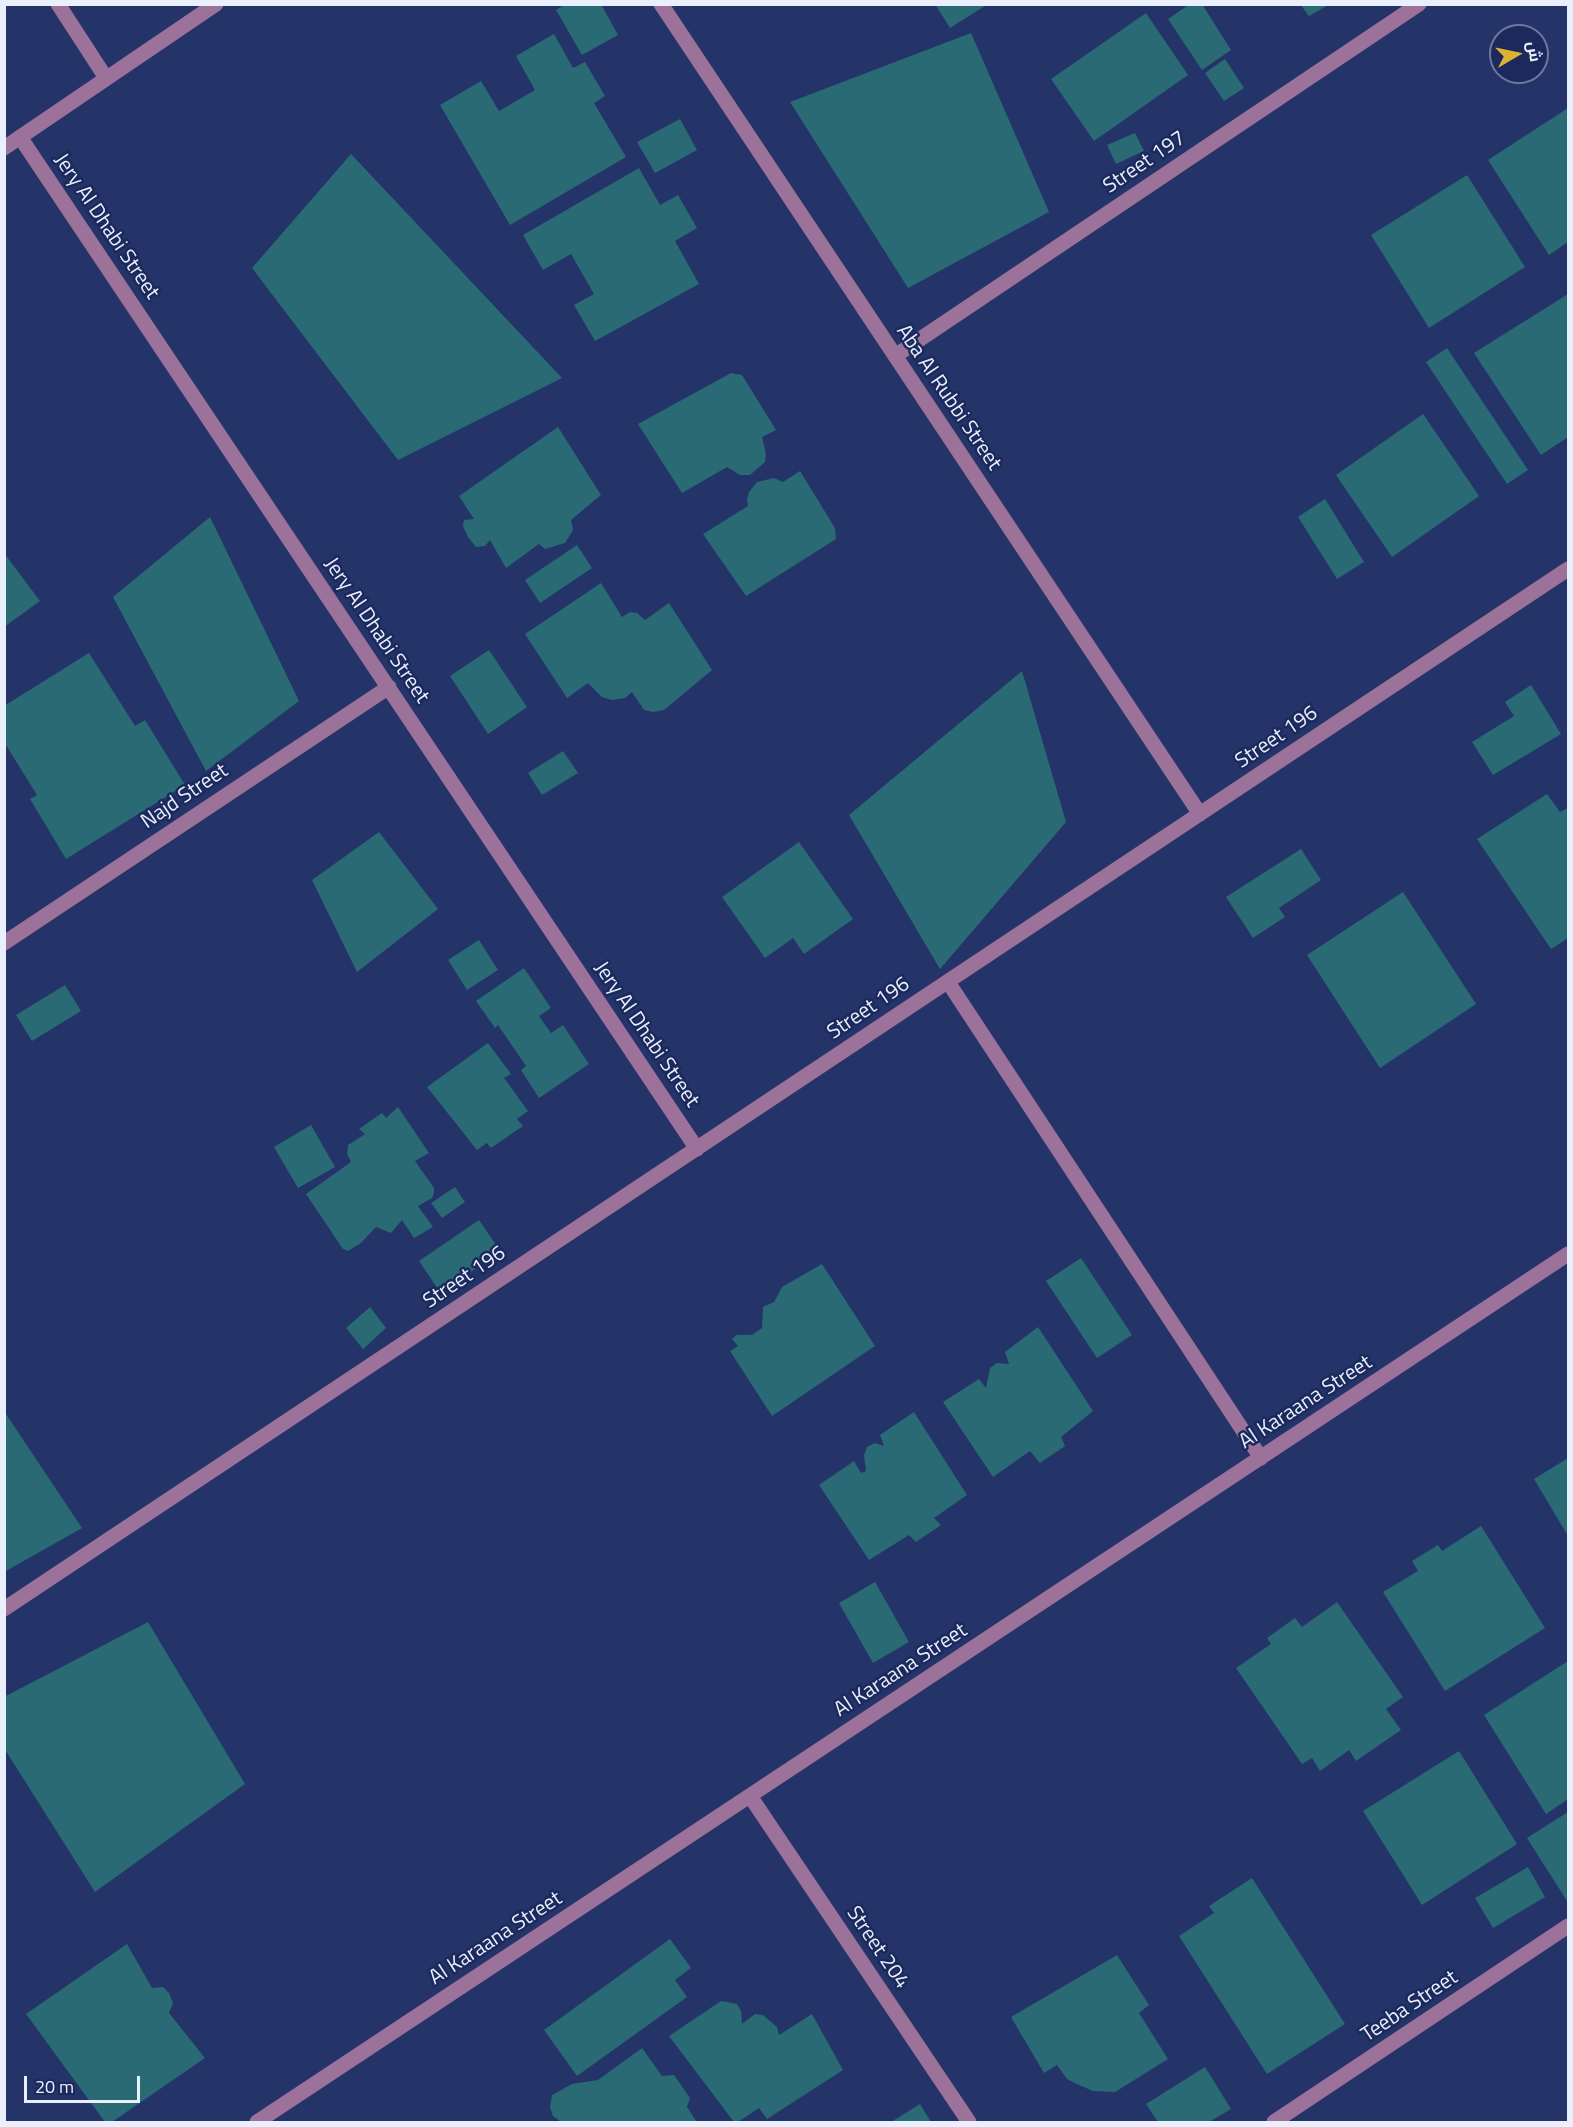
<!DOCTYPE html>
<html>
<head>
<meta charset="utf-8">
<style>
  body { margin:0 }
  #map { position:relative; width:1573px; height:2127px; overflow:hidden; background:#243469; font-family:"Titillium Web",Cairo,sans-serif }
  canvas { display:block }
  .frame { position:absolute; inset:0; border:6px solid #e9effc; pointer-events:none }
  .north { position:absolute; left:1489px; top:24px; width:60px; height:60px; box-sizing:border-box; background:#1b295d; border:2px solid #6d789d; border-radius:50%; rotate:81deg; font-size:16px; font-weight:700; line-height:24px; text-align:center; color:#e9effc }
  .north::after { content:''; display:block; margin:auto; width:21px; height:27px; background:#ddb133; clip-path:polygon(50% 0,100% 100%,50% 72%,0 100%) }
  .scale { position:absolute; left:24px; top:2076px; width:116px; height:27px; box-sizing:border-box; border:3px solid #e9effc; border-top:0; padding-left:8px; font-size:18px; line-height:21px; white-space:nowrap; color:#e9effc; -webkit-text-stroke:4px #1b295d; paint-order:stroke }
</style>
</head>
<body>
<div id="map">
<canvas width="1573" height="2127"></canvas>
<div class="frame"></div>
<div class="north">ش</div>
<div class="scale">20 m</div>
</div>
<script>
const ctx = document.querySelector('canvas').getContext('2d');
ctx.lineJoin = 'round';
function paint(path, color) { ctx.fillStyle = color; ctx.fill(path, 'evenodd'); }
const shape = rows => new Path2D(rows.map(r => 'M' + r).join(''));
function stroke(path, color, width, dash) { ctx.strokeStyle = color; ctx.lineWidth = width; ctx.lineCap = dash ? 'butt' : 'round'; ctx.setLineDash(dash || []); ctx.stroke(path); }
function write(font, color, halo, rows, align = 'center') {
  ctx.font = font + ' "Titillium Web",sans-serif'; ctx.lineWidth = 5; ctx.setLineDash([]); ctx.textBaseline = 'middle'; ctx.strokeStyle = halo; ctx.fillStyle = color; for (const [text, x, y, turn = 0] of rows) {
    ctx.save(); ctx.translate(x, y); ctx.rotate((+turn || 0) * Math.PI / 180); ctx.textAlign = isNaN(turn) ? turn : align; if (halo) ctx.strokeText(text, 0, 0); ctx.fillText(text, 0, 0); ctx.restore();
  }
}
paint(shape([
  [566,4,601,4,618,35,582,55,556,10],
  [935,4,988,4,950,28],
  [1190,4,1202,4,1231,50,1202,70,1168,19],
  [1300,4,1330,4,1309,16],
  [1146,13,1188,75,1094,141,1051,79],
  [971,33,1049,212,908,288,790,102],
  [554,34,573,68,585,62,605,96,594,103,626,157,510,225,440,105,481,81,499,111,535,90,516,56],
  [1225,59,1244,88,1224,101,1205,73],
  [1568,108,1568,242,1549,255,1488,160],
  [680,119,697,150,655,173,637,142],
  [1135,133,1144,151,1116,164,1107,145],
  [351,154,562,378,398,460,252,268],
  [639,168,660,205,678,195,697,228,675,241,699,284,595,341,574,305,594,294,571,254,543,270,523,235],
  [1467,175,1525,267,1429,328,1371,235],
  [1568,294,1568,437,1541,455,1474,353],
  [1447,348,1528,470,1507,484,1426,362],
  [731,373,742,375,776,430,762,437,766,454,765,462,750,475,740,475,727,467,682,493,638,424],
  [1423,414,1479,496,1392,557,1336,475],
  [558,427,601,495,571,520,573,530,565,543,545,549,539,544,506,568,490,540,485,546,476,547,468,537,463,526,464,520,474,519,459,496],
  [800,471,835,528,836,539,746,596,703,534,748,506,747,500,749,492,757,482,774,478,783,482],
  [1325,499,1364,562,1337,579,1298,517],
  [210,517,299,701,206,771,113,597],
  [577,545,592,568,540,603,525,580],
  [4,553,40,601,4,627],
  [601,583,622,617,630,612,637,613,645,620,669,603,712,670,664,710,653,712,644,710,632,692,625,698,612,700,602,697,588,683,567,698,525,634],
  [489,650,527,707,488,734,450,676],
  [89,653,135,726,145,720,185,785,66,859,30,799,37,795,4,742,4,706],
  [1022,671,1066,822,940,969,849,815],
  [1531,685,1561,734,1493,775,1472,742,1514,716,1505,702],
  [563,751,578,773,542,795,528,773],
  [1547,794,1560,812,1568,808,1568,938,1551,949,1477,839],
  [379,832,438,909,357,972,312,880],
  [799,842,853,919,804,954,793,938,765,958,722,897],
  [1301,849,1321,880,1279,908,1285,917,1253,938,1226,897],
  [1403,892,1476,1004,1380,1068,1307,955],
  [479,940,498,970,467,990,448,960],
  [524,968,551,1008,539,1016,551,1033,563,1025,589,1064,539,1098,521,1070,526,1066,498,1025,495,1028,476,1001],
  [65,985,81,1011,32,1041,16,1015],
  [488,1043,511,1074,504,1078,528,1111,517,1119,523,1126,491,1148,487,1143,477,1150,427,1087],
  [398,1107,429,1153,415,1161,434,1188,434,1193,432,1198,418,1206,433,1227,414,1238,402,1220,391,1233,376,1227,361,1243,348,1251,343,1249,306,1194,351,1162,347,1154,348,1145,365,1134,359,1129,382,1113,386,1118],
  [311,1125,335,1167,298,1188,274,1147],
  [455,1187,465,1202,442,1218,431,1203],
  [479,1220,501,1252,440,1292,419,1261],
  [1081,1258,1132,1335,1097,1358,1046,1281],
  [822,1264,875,1346,772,1416,730,1351,738,1346,732,1339,737,1335,752,1335,762,1328,763,1307,774,1302,782,1287],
  [370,1307,386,1328,363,1349,346,1328],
  [1038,1327,1093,1411,1061,1437,1065,1446,1040,1463,1030,1451,993,1477,943,1402,979,1379,986,1388,990,1368,997,1363,1009,1364,1005,1352],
  [4,1411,82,1528,6,1571,4,1569],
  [914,1412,967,1495,934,1518,941,1525,916,1542,909,1535,869,1560,819,1485,854,1461,861,1473,866,1471,864,1455,867,1447,875,1443,884,1446,880,1435],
  [1568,1458,1568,1536,1534,1479],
  [1481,1526,1545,1628,1445,1691,1383,1592,1418,1571,1412,1561,1438,1545,1442,1551],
  [875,1582,909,1642,873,1663,839,1603],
  [1337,1602,1403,1697,1386,1709,1401,1730,1356,1761,1349,1750,1320,1771,1312,1758,1302,1764,1236,1668,1271,1644,1267,1638,1295,1618,1302,1627],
  [148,1622,245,1784,95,1892,4,1748,4,1697],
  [1568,1661,1568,1799,1546,1814,1484,1715],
  [1459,1751,1517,1844,1422,1905,1363,1811],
  [1568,1812,1568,1900,1567,1901,1527,1838],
  [1528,1867,1545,1897,1493,1928,1475,1898],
  [1252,1878,1345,2024,1267,2074,1179,1936,1214,1913,1209,1906],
  [670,1939,691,1968,675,1980,687,1997,577,2076,544,2030],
  [127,1944,152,1988,163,1987,169,1993,173,2003,169,2013,205,2058,112,2122,105,2122,26,2014],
  [1117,1955,1149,2005,1139,2013,1168,2059,1115,2092,1093,2091,1077,2084,1067,2079,1057,2065,1044,2073,1011,2017],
  [721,2001,737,2004,741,2011,742,2024,755,2014,763,2015,777,2027,779,2035,812,2014,843,2070,767,2119,759,2108,738,2122,734,2122,669,2036],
  [642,2048,662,2076,674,2075,690,2098,687,2107,697,2122,561,2122,553,2116,550,2107,552,2095,572,2084,598,2080],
  [1205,2067,1231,2109,1209,2122,1158,2122,1146,2104],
  [920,2104,931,2122,891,2122]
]), '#296a74');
stroke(shape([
  [58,4,106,78],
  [661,4,1200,814],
  [20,137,697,1149],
  [4,148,216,4],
  [895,356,1419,4],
  [4,943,389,687],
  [948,982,1261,1458],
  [4,1609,1568,569],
  [750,1796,969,2122],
  [257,2122,1568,1254],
  [1274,2122,1568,1926]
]), '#9c729a', 15);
write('21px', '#e9effc', '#1b295d', [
  ["Street 197",1145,163,-34],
  ["Jery Al Dhabi Street",106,227,56],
  ["Aba Al Rubbi Street",948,398,56],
  ["Jery Al Dhabi Street",376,631,56],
  ["Street 196",1277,738,-34],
  ["Najd Street",185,797,-34],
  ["Street 196",869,1009,-34],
  ["Jery Al Dhabi Street",646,1035,56],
  ["Street 196",465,1278,-34],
  ["Al Karaana Street",1306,1403,-33],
  ["Al Karaana Street",901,1671,-33],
  ["Al Karaana Street",496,1939,-33],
  ["Street 204",877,1948,56],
  ["Teeba Street",1410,2007,-34]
]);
</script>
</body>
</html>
